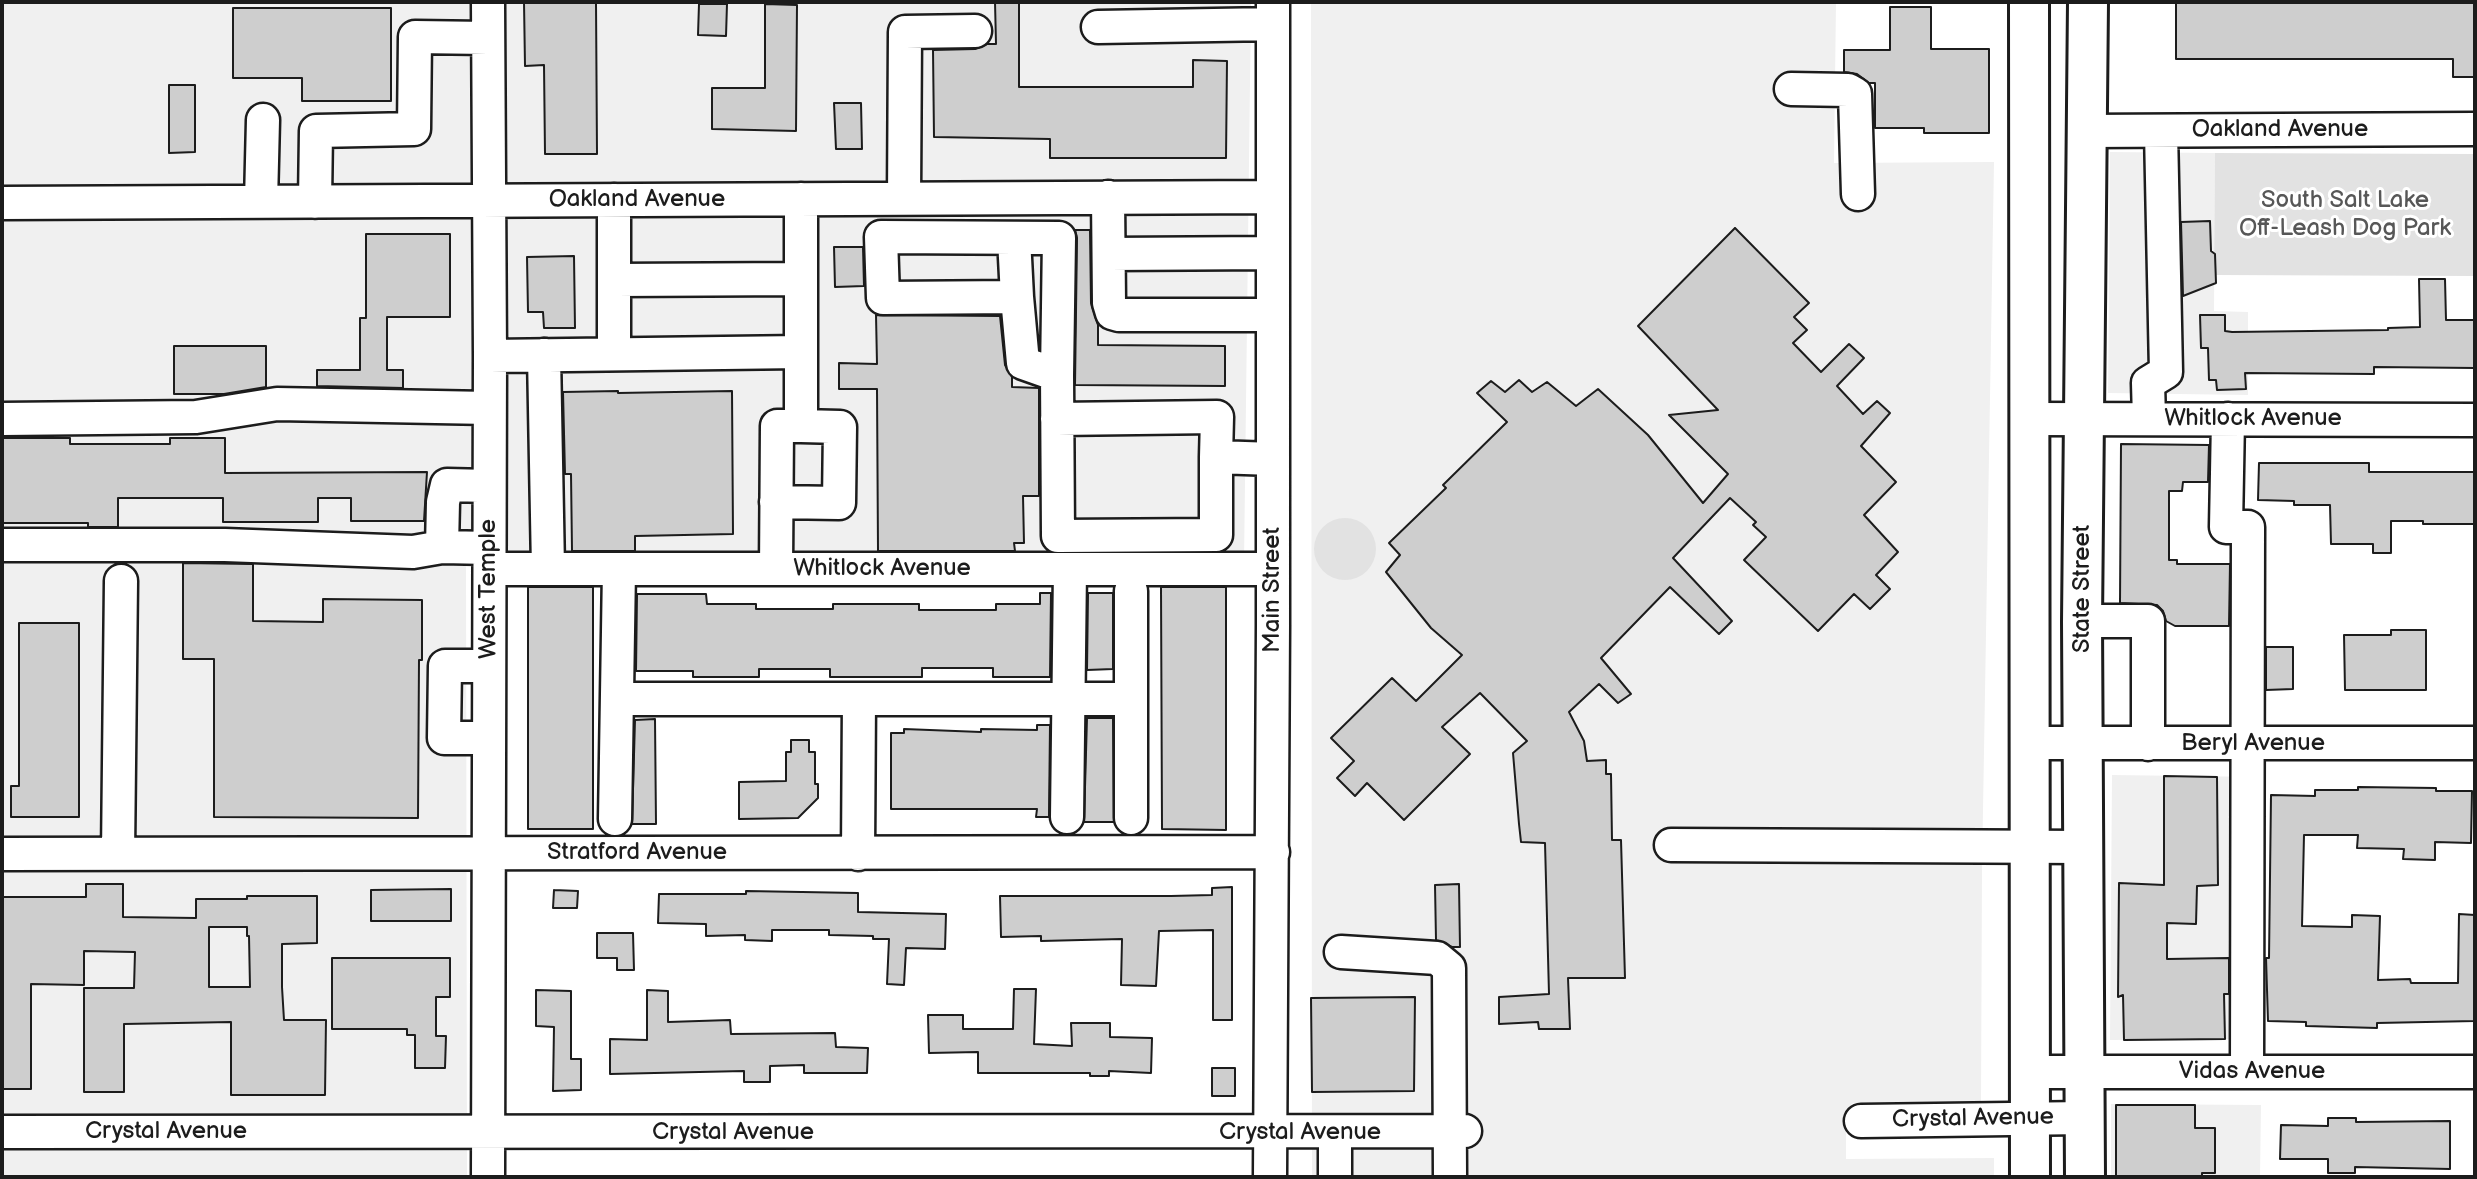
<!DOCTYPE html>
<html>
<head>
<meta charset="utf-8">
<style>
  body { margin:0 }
  #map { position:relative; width:2477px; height:1179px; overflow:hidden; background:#fff; font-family:"Balsamiq Sans",sans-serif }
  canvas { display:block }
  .frame { position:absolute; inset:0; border:4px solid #1c1c1c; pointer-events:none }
</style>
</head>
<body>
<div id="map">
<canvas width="2477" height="1179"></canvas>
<div class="frame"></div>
</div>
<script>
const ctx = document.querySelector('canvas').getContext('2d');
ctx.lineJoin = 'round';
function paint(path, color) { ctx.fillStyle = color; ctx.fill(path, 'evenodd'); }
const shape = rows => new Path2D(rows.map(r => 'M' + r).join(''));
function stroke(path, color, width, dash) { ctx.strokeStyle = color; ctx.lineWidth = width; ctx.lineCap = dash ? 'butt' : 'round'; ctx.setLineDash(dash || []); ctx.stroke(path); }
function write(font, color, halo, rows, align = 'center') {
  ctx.font = font + ' "Balsamiq Sans",sans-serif'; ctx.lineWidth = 6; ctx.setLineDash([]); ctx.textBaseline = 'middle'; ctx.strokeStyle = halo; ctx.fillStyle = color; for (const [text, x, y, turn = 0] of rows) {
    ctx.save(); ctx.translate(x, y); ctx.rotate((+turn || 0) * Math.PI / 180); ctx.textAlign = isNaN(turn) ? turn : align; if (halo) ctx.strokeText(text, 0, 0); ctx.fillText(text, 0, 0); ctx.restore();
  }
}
paint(shape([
  [2,2,1251,2,1244,563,466,556,467,1177,2,1177],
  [1311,2,1836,2,1834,163,1994,162,1982,869,1981,1104,1853,1103,1846,1110,1846,1159,1994,1158,1994,1177,1312,1177],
  [2110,152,2215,153,2214,311,2248,312,2248,395,2108,393],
  [2112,775,2262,777,2259,1041,2225,1039,2110,1040],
  [2111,1104,2261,1105,2260,1177,2111,1177]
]), '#f0f0f0');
paint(shape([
  [2215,153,2475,154,2475,276,2214,275],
  '1314 549a31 31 0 1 1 62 0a31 31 0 1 1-62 0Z'
]), '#e2e2e2');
const building = shape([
  [524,2,596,2,597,154,545,154,544,65,525,66,524,2],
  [995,2,1019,2,1019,87,1193,87,1193,60,1227,61,1226,158,1050,158,1050,139,934,137,933,50,975,49,987,44,996,44,995,2],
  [2176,2,2475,2,2475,77,2453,77,2453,59,2176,59,2176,2],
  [699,4,727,4,726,36,698,35,699,4],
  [765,4,797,5,796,131,712,129,712,88,765,88,765,4],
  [1890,7,1931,7,1931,49,1989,49,1989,133,1924,133,1924,128,1875,128,1875,83,1869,83,1857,74,1844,72,1844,50,1890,50,1890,7],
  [233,8,391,8,391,101,302,101,302,78,233,78,233,8],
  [169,85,195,85,195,152,169,153,169,85],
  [834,103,861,103,862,149,836,149,834,103],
  [2210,221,2211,251,2215,254,2216,283,2183,296,2181,222,2210,221],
  [1735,228,1809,303,1794,317,1807,330,1793,343,1821,372,1849,344,1864,358,1837,386,1863,414,1877,401,1890,413,1861,446,1896,482,1864,515,1898,552,1876,575,1890,589,1870,609,1854,594,1818,631,1744,560,1766,537,1753,525,1756,522,1730,498,1673,558,1732,621,1719,634,1670,587,1601,658,1631,694,1618,703,1599,684,1569,712,1584,741,1587,761,1606,760,1606,774,1611,774,1612,840,1621,840,1625,978,1568,978,1570,1029,1539,1029,1538,1022,1499,1024,1499,997,1549,994,1545,843,1521,842,1519,824,1513,753,1527,741,1480,693,1442,727,1470,754,1404,820,1367,783,1355,796,1337,778,1354,761,1331,738,1392,678,1416,701,1462,655,1431,628,1386,572,1400,555,1389,543,1446,488,1443,485,1507,422,1477,393,1491,381,1505,392,1519,380,1532,392,1547,382,1576,406,1598,389,1648,435,1703,503,1728,474,1669,415,1718,410,1638,326,1735,228],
  [1075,230,1090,230,1091,303,1098,325,1098,345,1225,346,1225,386,1075,385,1077,238,1075,230],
  [366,234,450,234,450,317,387,317,387,370,403,370,403,388,317,386,317,370,360,370,360,318,366,318,366,234],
  [834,247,863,247,864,286,835,287,834,247],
  [574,256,575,328,544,328,543,312,528,312,527,257,574,256],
  [2419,279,2445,279,2446,320,2475,320,2475,368,2374,367,2374,374,2245,373,2246,389,2217,390,2216,380,2209,380,2208,348,2201,348,2200,315,2225,315,2225,331,2232,332,2388,330,2388,328,2420,327,2419,279],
  [876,315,1000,316,1005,365,1012,377,1012,387,1039,388,1039,496,1023,496,1024,543,1014,543,1015,551,878,551,877,389,839,389,839,363,877,364,876,315],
  [174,346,266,346,266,387,224,394,174,394,174,346],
  [618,391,618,393,732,391,733,534,635,536,635,551,572,551,571,474,565,474,563,392,618,391],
  [2,438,70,438,70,444,170,444,170,438,225,438,225,473,427,472,424,521,351,521,351,498,318,498,318,522,223,522,223,498,118,498,118,527,88,527,88,523,2,523,2,438],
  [2121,444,2209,445,2208,482,2183,482,2182,491,2169,491,2169,560,2177,560,2177,564,2230,564,2229,626,2175,626,2166,621,2163,611,2157,605,2120,603,2121,444],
  [2259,463,2369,463,2369,472,2475,472,2475,524,2423,524,2423,521,2391,521,2391,553,2373,553,2373,544,2331,544,2330,505,2294,505,2294,501,2258,500,2259,463],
  [183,563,253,564,253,621,323,622,323,599,422,600,422,660,419,660,418,818,214,817,214,659,183,659,183,563],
  [528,587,593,587,593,829,528,829,528,587],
  [1161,587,1226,587,1226,830,1162,829,1161,587],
  [1040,593,1051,593,1050,677,993,677,993,668,922,668,922,677,830,677,830,669,759,669,759,677,693,677,693,671,636,671,637,594,706,594,707,604,756,604,756,609,833,609,833,604,919,604,919,610,996,610,996,604,1040,604,1040,593],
  [1088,593,1113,593,1113,669,1087,670,1088,593],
  [19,623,79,623,79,817,11,817,11,786,19,786,19,623],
  [2391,630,2426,630,2426,690,2345,690,2344,635,2391,635,2391,630],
  [2266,647,2293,647,2293,689,2266,690,2266,647],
  [1087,718,1113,718,1114,822,1084,822,1087,718],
  [655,719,656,824,632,824,635,720,655,719],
  [1037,725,1050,725,1049,817,1036,817,1037,809,891,809,891,733,904,733,904,729,981,732,981,729,1037,730,1037,725],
  [791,740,809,740,809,752,815,752,815,784,818,784,818,798,798,818,739,819,739,782,786,781,786,752,791,752,791,740],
  [2164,776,2217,777,2218,885,2197,886,2196,924,2167,923,2167,959,2229,958,2229,994,2224,994,2225,1039,2124,1040,2123,995,2118,997,2119,883,2164,885,2164,776],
  [2358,787,2436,788,2436,791,2472,791,2471,843,2435,842,2435,860,2403,859,2404,849,2357,848,2358,835,2304,835,2302,926,2352,927,2352,915,2380,916,2378,980,2410,979,2411,983,2458,983,2459,914,2475,915,2475,1021,2377,1023,2377,1028,2306,1026,2306,1022,2268,1021,2266,958,2269,958,2271,795,2315,796,2315,790,2358,790,2358,787],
  [86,884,123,884,123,917,196,918,196,899,247,899,247,896,317,896,317,943,282,944,282,987,284,1020,326,1020,325,1095,231,1095,231,1022,124,1024,124,1092,84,1092,84,988,134,988,135,952,84,951,84,985,31,984,31,1089,2,1089,2,897,86,897,86,884],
  [209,927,247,927,247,936,249,936,250,987,209,987,209,927],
  [1459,884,1460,947,1452,947,1436,940,1435,885,1459,884],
  [1232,887,1232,1020,1213,1020,1213,930,1159,931,1156,986,1121,985,1122,939,1041,941,1041,936,1001,937,1000,896,1171,896,1212,895,1212,888,1232,887],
  [451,889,451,921,371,921,371,890,451,889],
  [554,890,578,891,577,908,553,908,554,890],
  [746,891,858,893,858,912,946,914,945,949,906,948,904,985,887,984,889,939,873,939,873,936,829,935,829,930,772,930,772,941,745,940,745,935,706,936,706,924,658,923,659,894,746,894,746,891],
  [597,933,633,933,634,970,617,970,617,958,597,958,597,933],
  [332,958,450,958,450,997,436,997,436,1036,446,1036,445,1068,415,1068,415,1035,407,1035,407,1029,332,1029,332,958],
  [1014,989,1036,989,1034,1044,1072,1046,1071,1023,1110,1023,1110,1037,1152,1038,1151,1073,1109,1071,1109,1076,1090,1076,1090,1073,978,1073,978,1052,929,1053,928,1015,963,1015,963,1029,1013,1029,1014,989],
  [536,990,571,991,571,1059,581,1059,581,1090,553,1091,554,1027,536,1026,536,990],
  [647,990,668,991,668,1022,730,1020,731,1034,835,1033,836,1047,868,1048,867,1073,804,1073,804,1065,770,1066,770,1082,744,1082,744,1071,610,1074,610,1039,647,1040,647,990],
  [1415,997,1414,1091,1312,1092,1311,998,1415,997],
  [1212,1068,1235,1068,1235,1096,1212,1096,1212,1068],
  [2116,1105,2195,1105,2195,1128,2215,1128,2215,1173,2202,1173,2202,1177,2116,1177,2116,1105],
  [2328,1118,2356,1118,2356,1122,2450,1121,2450,1169,2355,1167,2355,1173,2328,1173,2328,1159,2280,1159,2281,1125,2328,1126,2328,1118]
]);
paint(building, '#cecece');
stroke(building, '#1c1c1c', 2);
const minor = shape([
  [488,2,490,356,488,1177],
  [1098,27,1272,24],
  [1791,89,1848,90,1855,94,1858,194],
  [2085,131,2475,129],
  [1108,197,1109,303,1112,313,1119,315,1273,315],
  [904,198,905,32,975,31],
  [261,202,263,120],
  [315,202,316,131,414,129,415,37,488,38],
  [2,203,1273,197],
  [1014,238,1017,297],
  [1109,254,1273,253],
  [615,280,801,279],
  [614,354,614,200],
  [544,355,548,569],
  [490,356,801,352],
  [1057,375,1059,238,881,237,883,298,1017,297,1023,363,1057,375,1058,536,1216,535,1216,457,1273,459],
  [2,419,196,417,277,404,489,408],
  [1057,419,1217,417,1216,457],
  [2030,419,2475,420],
  [2149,419,2148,383,2166,372,2161,131],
  [2228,419,2226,527,2248,527,2247,1072],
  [776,502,839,503,840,427,801,426],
  [2,545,225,545,413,552,442,547,489,548],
  [442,547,443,502,447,485,489,486],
  [490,569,1273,569],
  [776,569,777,426,801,426,801,199],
  [2082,621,2148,621,2148,744],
  [617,699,859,699,858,854],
  [859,699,1131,699,1131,591],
  [1131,699,1131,818],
  [489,738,444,738,445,666,489,666],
  [2030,743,2475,743],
  [1067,817,1070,569],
  [615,819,619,569],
  [1671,845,2084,847],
  [2,854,1273,852],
  [118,854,121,581],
  [1341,952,1437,958,1449,968,1450,1177],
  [2029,1072,2475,1072],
  [1861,1121,2085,1118],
  [2,1132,1465,1131],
  [1335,1132,1335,1177],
  [1270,1177,1273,625,1273,2]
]);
const major = shape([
  [2029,2,2030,1177],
  [2085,1177,2082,621,2088,2]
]);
stroke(minor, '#1c1c1c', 37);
stroke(major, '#1c1c1c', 44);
stroke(minor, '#fff', 32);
stroke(major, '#fff', 38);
write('24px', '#1c1c1c', '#fff', [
  ["Oakland Avenue",2280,130],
  ["Oakland Avenue",637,200],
  ["Whitlock Avenue",2253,419],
  ["Whitlock Avenue",882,569],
  ["West Temple",489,589,-90],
  ["State Street",2083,589,-90],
  ["Main Street",1273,590,-90],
  ["Beryl Avenue",2253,744],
  ["Stratford Avenue",637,853],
  ["Vidas Avenue",2252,1072],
  ["Crystal Avenue",1973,1119,-1],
  ["Crystal Avenue",166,1132],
  ["Crystal Avenue",733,1133],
  ["Crystal Avenue",1300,1133]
]);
write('24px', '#575757', '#fff', [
  ["South Salt Lake",2345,201],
  ["Off-Leash Dog Park",2345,229]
]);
</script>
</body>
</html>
